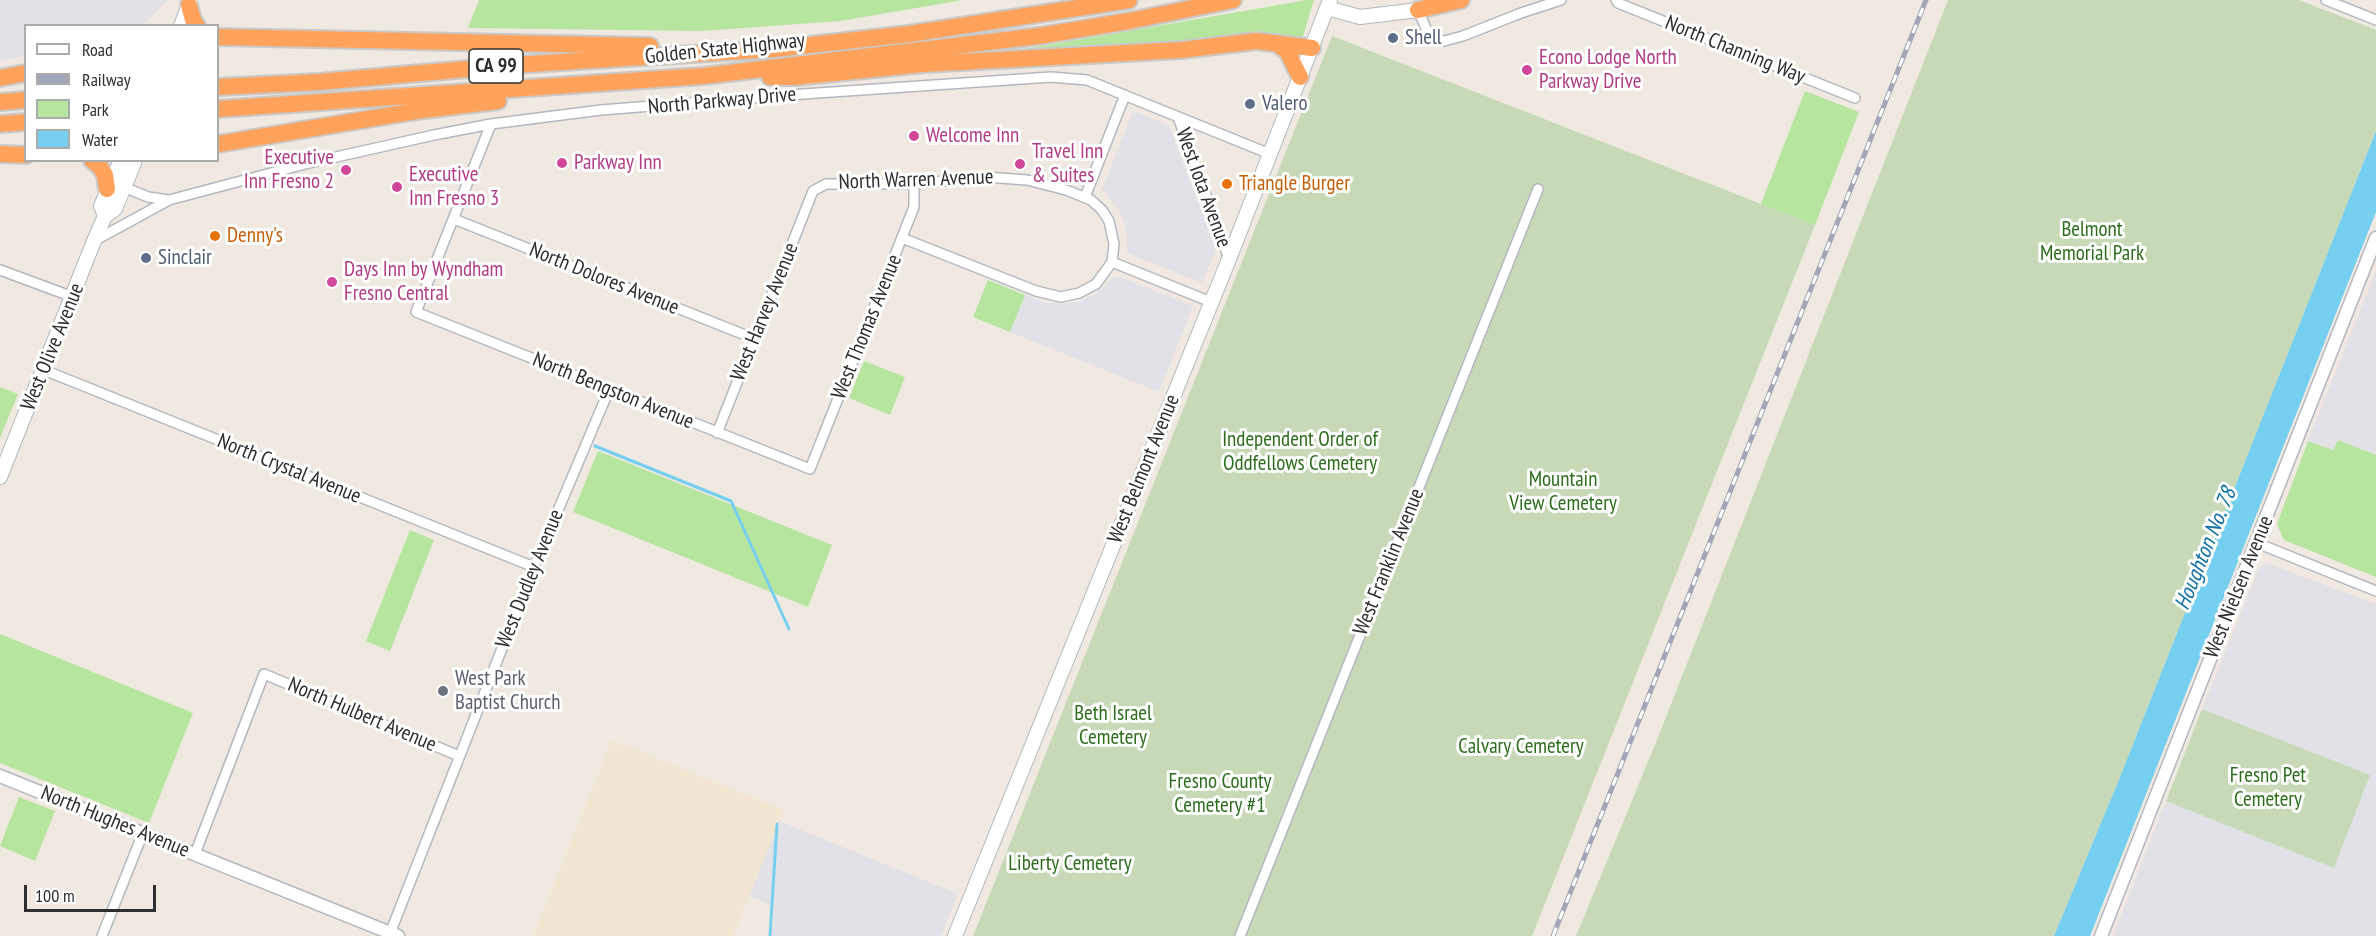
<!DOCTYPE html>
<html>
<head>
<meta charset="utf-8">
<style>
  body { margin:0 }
  #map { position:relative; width:2376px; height:936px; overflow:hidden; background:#efe9e1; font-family:"PT Sans Narrow",sans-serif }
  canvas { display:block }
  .legend { position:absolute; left:24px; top:24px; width:195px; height:138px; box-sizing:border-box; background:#fff; border:2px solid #ababab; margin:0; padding:8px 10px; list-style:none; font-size:18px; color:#2e2e2e }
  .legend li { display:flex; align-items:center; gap:12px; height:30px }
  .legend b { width:30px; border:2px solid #ababab }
  .scale { position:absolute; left:24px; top:885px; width:132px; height:27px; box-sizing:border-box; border:3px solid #2e2e2e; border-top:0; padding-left:8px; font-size:18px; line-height:21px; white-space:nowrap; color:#2e2e2e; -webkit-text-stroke:4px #fff; paint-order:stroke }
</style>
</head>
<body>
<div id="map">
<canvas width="2376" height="936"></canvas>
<ul class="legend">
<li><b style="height:8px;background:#fff"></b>Road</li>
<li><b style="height:8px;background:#a3a6b8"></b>Railway</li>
<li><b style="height:16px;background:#b6e59e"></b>Park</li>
<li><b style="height:16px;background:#75cff0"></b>Water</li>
</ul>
<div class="scale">100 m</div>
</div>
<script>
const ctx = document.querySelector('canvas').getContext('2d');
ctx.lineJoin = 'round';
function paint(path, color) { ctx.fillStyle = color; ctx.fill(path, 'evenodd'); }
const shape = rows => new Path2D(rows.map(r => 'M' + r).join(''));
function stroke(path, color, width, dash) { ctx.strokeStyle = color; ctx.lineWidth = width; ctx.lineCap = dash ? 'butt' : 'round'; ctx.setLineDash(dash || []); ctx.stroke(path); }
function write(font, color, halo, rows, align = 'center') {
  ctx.font = font + ' "PT Sans Narrow",sans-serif'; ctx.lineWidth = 6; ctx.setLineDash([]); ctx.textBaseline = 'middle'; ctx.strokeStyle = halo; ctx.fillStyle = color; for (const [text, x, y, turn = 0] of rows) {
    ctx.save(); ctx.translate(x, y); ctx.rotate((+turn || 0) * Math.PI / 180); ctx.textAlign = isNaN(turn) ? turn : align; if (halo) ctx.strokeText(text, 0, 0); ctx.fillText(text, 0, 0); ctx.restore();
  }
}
paint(shape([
  [0,0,168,0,142,25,26,26,25,56,0,61],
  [1133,111,1169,125,1216,249,1202,283,1127,253,1127,236,1124,222,1117,207,1102,190],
  [2376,271,2376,455,2338,440,2333,451,2308,441],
  [1118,276,1193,306,1159,392,1010,332,1025,295,1046,303,1074,303,1095,295,1113,278],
  [2267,563,2376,604,2376,936,2113,936,2166,801,2334,867,2370,775,2202,709,2260,566],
  [779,821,958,894,941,936,772,936,774,906,749,896]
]), '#e3e1e8');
paint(shape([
  [612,740,784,810,733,936,533,936]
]), '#f0e6d1');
paint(shape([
  [479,0,963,0,840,21,701,31,468,28],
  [1307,0,1314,0,1301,43,1012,60,1013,51],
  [1805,91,1859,112,1815,225,1761,204],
  [988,280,1025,295,1010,332,973,317],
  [864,361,905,377,890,415,849,398],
  [0,387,18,394,0,438],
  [2338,440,2376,455,2376,577,2284,540,2277,524,2308,441,2333,450],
  [598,451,832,545,808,607,573,512],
  [410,530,434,540,390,651,366,641],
  [0,634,193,713,149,823,0,763],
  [19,797,55,811,35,861,0,846]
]), '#b6e59e');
paint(shape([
  [1948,0,2299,0,2376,30,2376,131,2118,782,2054,936,1576,936,1657,740],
  [1332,36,1815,225,1532,936,973,936],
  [2202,709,2370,775,2334,868,2166,801]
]), '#c8d9b8');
paint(shape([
  [2376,131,2376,212,2090,936,2054,936,2118,782]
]), '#75cff0');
stroke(shape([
  [595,446,731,501,789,629],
  [770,936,777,824]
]), '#75cff0', 3);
const minor = shape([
  [1616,0,1618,3,1855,98],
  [2326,0,2376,20],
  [1418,10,1428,33,1434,38,1444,41,1463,36,1521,13,1561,0],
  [1178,117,1229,259],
  [491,124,416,312,810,469,914,207,914,184],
  [124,187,148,197,169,200],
  [1085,197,1125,95],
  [454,219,755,339],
  [94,241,169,200,305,164,434,135,491,124,601,110,803,94,1051,77,1087,80,1270,154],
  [1112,262,1211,302],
  [0,270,73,297],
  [44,370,534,567],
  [717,433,813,191,826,184,914,184,986,177,1027,180,1066,190,1091,200,1102,210,1109,221,1114,244,1112,262,1096,284,1079,293,1061,297,1036,291,902,238],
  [2257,543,2376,591],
  [195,854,264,674,459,756],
  [102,936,143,833],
  [389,936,534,567,609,390],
  [1240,936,1538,189]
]);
const tertiary = shape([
  [0,776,398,936],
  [2101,936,2376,238]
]);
const secondary = shape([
  [1327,8,1360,17,1418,10],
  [181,26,190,2],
  [105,216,101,206,121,160],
  [0,477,94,241,105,216,115,209,134,163,133,160],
  [955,936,1229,259,1330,0]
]);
const motorway = shape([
  [189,5,193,20,197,26],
  [1418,10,1461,0],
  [218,37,650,46],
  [1276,43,1287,51,1300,77],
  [770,77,795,77,924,64,1181,50,1257,41,1312,48],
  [0,78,26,73],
  [218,87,319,82,513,65,774,49,909,34,1129,0],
  [0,102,26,100],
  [218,109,703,76,1039,36,1129,21,1233,0],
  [0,124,26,122],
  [218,144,416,111,498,101],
  [0,154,26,155],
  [92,160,100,167,105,175,107,189]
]);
stroke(minor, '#b4b7c1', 12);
stroke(tertiary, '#b4b7c1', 15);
stroke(secondary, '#b4b7c1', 16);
stroke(motorway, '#c9c9c9', 20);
stroke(minor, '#fff', 9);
stroke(tertiary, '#fff', 12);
stroke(secondary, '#fff', 14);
stroke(motorway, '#ffa35c', 16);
const rail = shape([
  [1553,936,1926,0]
]);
stroke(rail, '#a3a6b8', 5);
stroke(rail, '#fff', 3, [9]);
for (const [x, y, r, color] of [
  [1393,38,6,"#5c6f8a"],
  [1527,70,6,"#d1479c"],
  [1250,104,6,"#5c6f8a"],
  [914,136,6,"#d1479c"],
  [562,163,6,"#d1479c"],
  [1020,164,6,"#d1479c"],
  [346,170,6,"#d1479c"],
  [1227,184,6,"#e8710a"],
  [397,187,6,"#d1479c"],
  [215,236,6,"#e8710a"],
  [146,258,6,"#5c6f8a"],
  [332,282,6,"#d1479c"],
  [443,691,6,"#6b7280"]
]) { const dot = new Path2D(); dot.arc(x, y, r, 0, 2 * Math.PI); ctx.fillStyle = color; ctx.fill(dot); stroke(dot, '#fff', 2); }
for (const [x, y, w] of [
  [496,66,54]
]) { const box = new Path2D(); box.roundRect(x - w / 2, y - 17, w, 34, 4.5); ctx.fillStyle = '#fff'; ctx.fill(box); stroke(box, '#2e2e2e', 1.5); }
write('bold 20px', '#2e2e2e', null, [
  ["CA 99",496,66]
]);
write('21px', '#4e5e75', '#fff', [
  ["Shell",1405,38],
  ["Valero",1262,104],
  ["Sinclair",158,258]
], 'left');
write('21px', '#2e2e2e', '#fff', [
  ["Golden State Highway",725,49,-6],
  ["North Channing Way",1735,50,22],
  ["North Parkway Drive",722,101,-5],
  ["North Warren Avenue",916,180,-2],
  ["West Iota Avenue",1203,188,70],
  ["North Dolores Avenue",604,279,22],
  ["West Harvey Avenue",765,312,-68],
  ["West Thomas Avenue",867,327,-68],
  ["West Olive Avenue",53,347,-68],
  ["North Bengston Avenue",613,391,22],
  ["North Crystal Avenue",289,469,22],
  ["West Belmont Avenue",1144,469,-68],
  ["West Franklin Avenue",1389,562,-68],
  ["West Dudley Avenue",530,579,-68],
  ["West Nielsen Avenue",2239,587,-68],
  ["North Hulbert Avenue",362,715,23],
  ["North Hughes Avenue",115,822,22]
]);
write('21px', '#b23c85', '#fff', [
  ["Econo Lodge North",1539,58],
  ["Parkway Drive",1539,82],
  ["Welcome Inn",926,136],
  ["Travel Inn",1032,152],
  ["& Suites",1032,176],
  ["Executive",334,158,"right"],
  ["Inn Fresno 2",334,182,"right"],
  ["Parkway Inn",574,163],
  ["Executive",409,175],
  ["Inn Fresno 3",409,199],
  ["Days Inn by Wyndham",344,270],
  ["Fresno Central",344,294]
], 'left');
write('21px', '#c56008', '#fff', [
  ["Triangle Burger",1239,184],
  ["Denny's",227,236]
], 'left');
write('21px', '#2c6e1b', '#fff', [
  ["Belmont",2092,230],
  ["Memorial Park",2092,254],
  ["Independent Order of",1300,440],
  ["Oddfellows Cemetery",1300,464],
  ["Mountain",1563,480],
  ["View Cemetery",1563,504],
  ["Beth Israel",1113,714],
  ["Cemetery",1113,738],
  ["Calvary Cemetery",1521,747],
  ["Fresno Pet",2268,776],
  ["Cemetery",2268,800],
  ["Fresno County",1220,782],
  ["Cemetery #1",1220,806],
  ["Liberty Cemetery",1070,864]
]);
write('21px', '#5b616d', '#fff', [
  ["West Park",455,679],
  ["Baptist Church",455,703]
], 'left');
write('italic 22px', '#0d6fa3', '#fff', [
  ["Houghton No. 78",2206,549,-68]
]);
</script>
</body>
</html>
